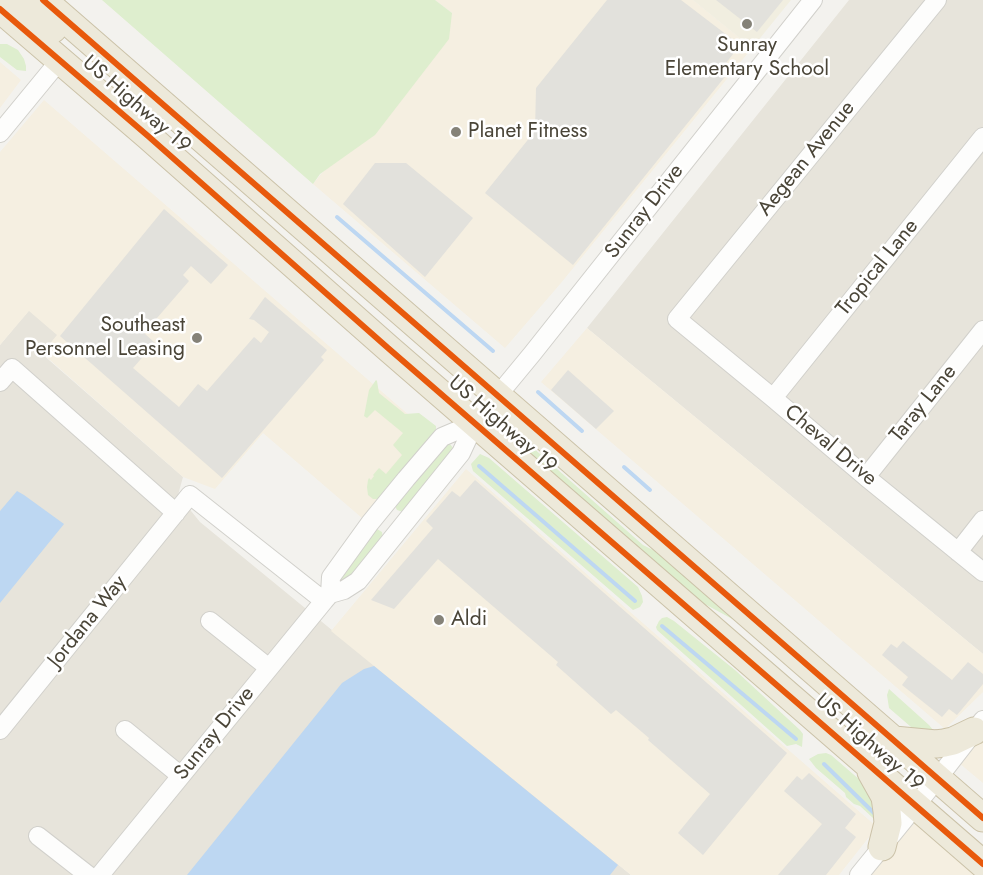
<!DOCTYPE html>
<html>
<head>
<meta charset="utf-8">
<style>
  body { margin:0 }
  canvas { display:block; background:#f3f2ee }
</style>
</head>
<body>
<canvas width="983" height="875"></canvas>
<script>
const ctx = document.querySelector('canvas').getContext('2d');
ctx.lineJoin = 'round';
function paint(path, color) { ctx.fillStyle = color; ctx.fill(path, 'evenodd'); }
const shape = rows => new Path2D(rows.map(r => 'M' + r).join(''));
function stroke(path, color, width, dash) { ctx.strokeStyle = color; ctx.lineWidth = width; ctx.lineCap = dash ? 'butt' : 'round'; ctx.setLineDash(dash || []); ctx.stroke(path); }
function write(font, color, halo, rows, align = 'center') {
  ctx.font = font + ' Jost,sans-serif'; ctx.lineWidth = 5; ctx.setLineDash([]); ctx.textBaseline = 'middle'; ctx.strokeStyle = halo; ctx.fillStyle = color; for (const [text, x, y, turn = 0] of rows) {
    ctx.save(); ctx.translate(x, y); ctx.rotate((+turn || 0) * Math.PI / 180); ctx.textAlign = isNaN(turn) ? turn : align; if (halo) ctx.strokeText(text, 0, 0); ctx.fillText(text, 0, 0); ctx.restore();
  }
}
paint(shape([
  [849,0,983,0,983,654,587,328],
  [29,310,58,335,42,354,183,477,178,495,200,522,631,875,0,875,0,345]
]), '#e7e4db');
paint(shape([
  [435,0,693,0,752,48,561,283,505,348,313,184,452,13],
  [0,62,21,80,0,108],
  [44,100,432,435,362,518,263,433,215,489,183,477,42,353,57,335,29,311,0,345,0,152],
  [587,328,983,654,983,692,945,729,541,382],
  [466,469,877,827,839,875,631,875,331,631],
  [983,732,983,783,959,763],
  [915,818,983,875,868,875]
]), '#f5efe1');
paint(shape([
  [693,0,791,0,752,48]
]), '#f1eee0');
paint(shape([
  [102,0,435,0,452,13,449,39,375,135,320,174,313,184],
  [0,44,7,44,18,50,24,59,26,66,26,71,17,70,0,57],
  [376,380,377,381,379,393,405,414,419,413,436,426,436,429,435,434,379,499,373,499,368,495,367,487,368,480,369,478,371,480,374,476,373,475,379,468,386,474,402,455,393,445,403,433,375,410,367,418,364,416,369,390],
  [512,431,514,431,643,545,673,560,747,627,701,602,526,450,510,435,510,433],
  [449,443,454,449,403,512,397,510,394,504,446,444],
  [480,454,489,458,638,587,642,596,643,602,640,607,633,610,473,471,471,464],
  [377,529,382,532,383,539,349,582,341,586,335,577],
  [667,617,674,621,735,670,800,730,803,734,802,747,796,744,787,746,657,630,656,627,659,621,662,618],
  [889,689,929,725,938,736,918,733,889,708,887,695],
  [826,753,831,755,875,793,876,817,873,818,860,806,854,804,846,797,845,793,816,768,809,759,818,754]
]), '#deeece');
paint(shape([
  [607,0,681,0,740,45,726,63,732,68,573,265,485,193,535,131,536,88],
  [716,0,783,0,757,32],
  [375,163,406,163,473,218,425,277,343,204],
  [164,209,228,265,211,284,191,266,183,275,189,281,144,333,155,343,133,368,179,407,198,384,207,391,254,337,261,343,269,332,254,320,249,319,265,297,327,350,321,357,324,360,222,478,60,336],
  [568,370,614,411,596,429,551,390],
  [475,480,787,753,703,855,678,833,710,794,648,740,649,738,616,710,611,714,556,665,558,662,438,559,394,609,371,600,433,528,426,521,452,491,460,497],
  [903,641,952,680,968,662,983,674,983,684,957,715,949,709,942,717,902,685,908,677,882,655,891,644,897,648],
  [809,773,856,814,845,828,856,837,826,875,778,875,822,824,784,791,797,776,802,780]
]), '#e2e1dc');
paint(shape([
  [17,491,24,495,64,524,0,603,0,511],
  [374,666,618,865,610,875,187,875,342,683,364,669]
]), '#bdd7f2');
stroke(shape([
  [337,217,493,351],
  [538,392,582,431],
  [479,466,635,601],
  [624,467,650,490],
  [662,626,796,739],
  [824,764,876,815]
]), '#bdd7f2', 4);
const minor = shape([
  [937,0,677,319,773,398,866,477,983,572],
  [0,133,60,60],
  [0,382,12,368,176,513],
  [773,398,983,137],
  [866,477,983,330],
  [958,552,983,520],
  [330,594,331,577,370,523,406,479,442,437,475,423],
  [210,621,269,668],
  [0,730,190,495,324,601],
  [125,730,181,776],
  [38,836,88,875],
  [100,875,324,601,330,594,344,590,358,581,461,453,475,423,532,354,813,0],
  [859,875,938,778,983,720]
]);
const highway = shape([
  [20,0,53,29],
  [43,0,983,818],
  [0,9,148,136,388,348,983,864],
  [894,740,936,744,944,743,953,741,974,731],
  [871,772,885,797,887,811,888,823,882,847]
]);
stroke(minor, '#d1d0cb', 20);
stroke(highway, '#cbc2a8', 29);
stroke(minor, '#fdfdfc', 18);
stroke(highway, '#ede9da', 27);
stroke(shape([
  [43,0,983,818],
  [0,9,148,136,388,348,983,864]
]), '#e8590c', 6);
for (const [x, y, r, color] of [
  [747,24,6,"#858278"],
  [456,132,6,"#858278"],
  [197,338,6,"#858278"],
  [439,620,6,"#858278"]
]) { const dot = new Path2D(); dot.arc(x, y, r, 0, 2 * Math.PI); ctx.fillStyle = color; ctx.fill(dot); stroke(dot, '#fff', 2); }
write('21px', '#4a4538', '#fff', [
  ["Sunray",747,46,"center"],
  ["Elementary School",747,70,"center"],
  ["Planet Fitness",468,132],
  ["Southeast",185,326,"right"],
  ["Personnel Leasing",185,350,"right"],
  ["Aldi",451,620]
], 'left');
write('21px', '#4a4538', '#fff', [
  ["US Highway 19",136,105,41],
  ["Aegean Avenue",807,159,-51],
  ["Sunray Drive",645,212,-52],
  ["Tropical Lane",878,268,-51],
  ["Taray Lane",924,404,-51],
  ["US Highway 19",502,425,41],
  ["Cheval Drive",830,446,40],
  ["Jordana Way",88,622,-51],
  ["Sunray Drive",215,734,-51],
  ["US Highway 19",869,743,41]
]);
</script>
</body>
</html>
